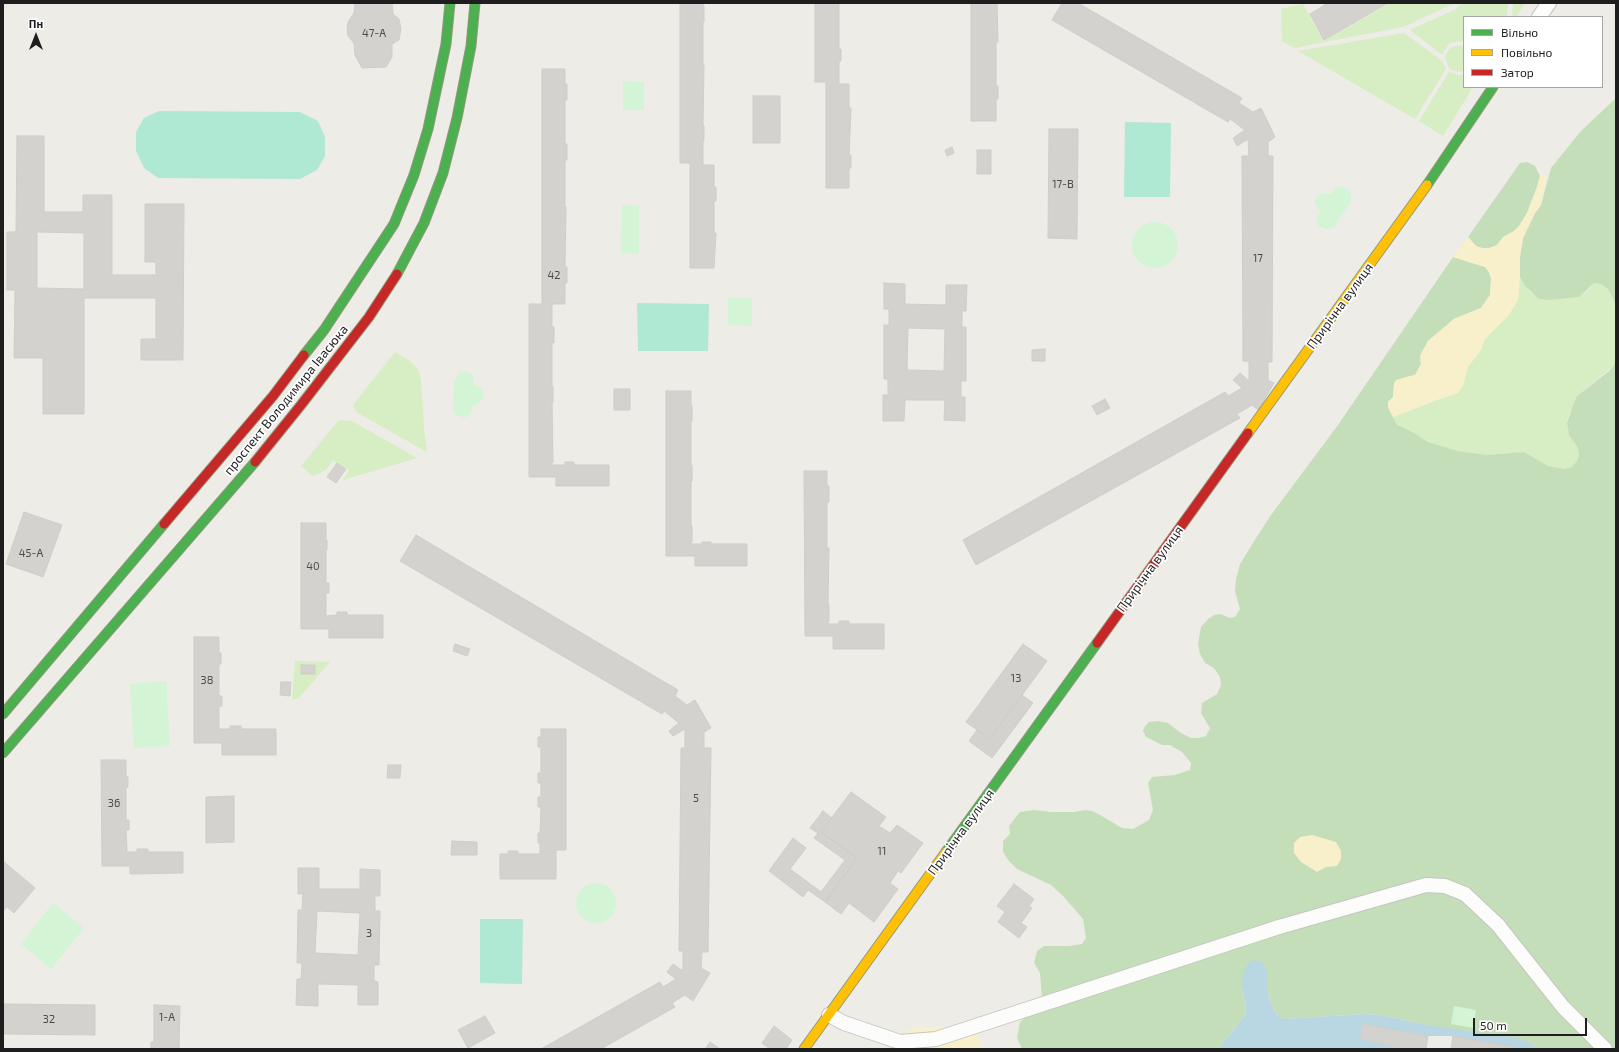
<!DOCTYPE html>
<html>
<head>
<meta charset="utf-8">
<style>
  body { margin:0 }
  #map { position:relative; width:1619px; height:1052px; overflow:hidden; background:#edece7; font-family:"Exo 2",sans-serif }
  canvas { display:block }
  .frame { position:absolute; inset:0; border:4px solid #1e1e1e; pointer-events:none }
  .legend { position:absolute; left:1463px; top:16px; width:140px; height:72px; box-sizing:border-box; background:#fff; border:1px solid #a5a5a5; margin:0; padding:5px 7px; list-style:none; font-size:12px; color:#1e1e1e }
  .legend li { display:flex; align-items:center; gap:8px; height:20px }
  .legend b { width:20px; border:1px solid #a5a5a5 }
  .north { position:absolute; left:16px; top:16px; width:40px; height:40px; -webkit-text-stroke:3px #fff; paint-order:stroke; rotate:0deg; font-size:11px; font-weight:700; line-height:16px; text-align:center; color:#1e1e1e }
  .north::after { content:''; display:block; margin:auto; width:14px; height:18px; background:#1e1e1e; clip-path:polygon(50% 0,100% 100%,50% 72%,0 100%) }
  .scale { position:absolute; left:1473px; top:1018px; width:114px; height:18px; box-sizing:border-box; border:2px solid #1e1e1e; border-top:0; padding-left:5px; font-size:12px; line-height:14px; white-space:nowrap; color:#1e1e1e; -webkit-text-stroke:3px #fff; paint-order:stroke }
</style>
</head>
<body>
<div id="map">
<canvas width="1619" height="1052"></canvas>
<div class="frame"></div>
<ul class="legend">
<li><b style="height:5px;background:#4caf50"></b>Вільно</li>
<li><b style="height:5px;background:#ffc107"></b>Повільно</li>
<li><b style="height:5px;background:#c62828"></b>Затор</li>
</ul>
<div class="north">Пн</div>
<div class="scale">50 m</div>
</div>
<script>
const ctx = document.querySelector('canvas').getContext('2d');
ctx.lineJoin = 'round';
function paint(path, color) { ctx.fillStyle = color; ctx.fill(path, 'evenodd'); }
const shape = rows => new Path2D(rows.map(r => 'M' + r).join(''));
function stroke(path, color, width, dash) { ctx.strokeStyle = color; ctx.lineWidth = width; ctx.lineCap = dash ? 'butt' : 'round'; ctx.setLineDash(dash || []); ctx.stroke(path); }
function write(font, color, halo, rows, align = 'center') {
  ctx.font = font + ' "Exo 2",sans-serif'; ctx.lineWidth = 3.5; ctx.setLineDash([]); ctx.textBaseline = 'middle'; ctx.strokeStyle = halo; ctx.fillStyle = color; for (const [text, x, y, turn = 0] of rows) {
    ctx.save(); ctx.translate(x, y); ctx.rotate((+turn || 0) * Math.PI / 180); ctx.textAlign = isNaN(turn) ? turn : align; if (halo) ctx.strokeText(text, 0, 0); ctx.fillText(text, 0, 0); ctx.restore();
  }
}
paint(shape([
  [1390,3,1455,3,1403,27,1294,48,1282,41,1281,9,1303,4,1324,41],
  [1463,3,1508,3,1507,17,1464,17,1464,41,1453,42,1448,45,1442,55,1410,30,1454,10],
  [1513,3,1525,3,1516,17,1512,17],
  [1404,33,1442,61,1446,69,1415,119,1298,51],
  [1457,45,1464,46,1464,70,1458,72,1450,69,1448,66,1445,57,1449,49],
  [1449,72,1458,75,1464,75,1464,87,1473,87,1443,136,1419,121],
  [1520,277,1525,286,1531,293,1549,300,1570,298,1585,293,1594,283,1601,284,1608,289,1616,305,1616,359,1614,365,1577,396,1569,414,1567,423,1569,435,1578,448,1579,455,1577,461,1573,467,1565,469,1548,466,1524,452,1487,455,1458,451,1428,442,1409,430,1396,425,1393,417,1437,400,1458,393,1463,385,1468,367,1481,350,1485,339,1508,316,1518,300],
  [395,352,410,361,418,369,421,380,424,428,427,452,356,412,353,405],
  [339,420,352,421,417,458,343,480,349,470,333,460,326,470,313,476,301,466],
  [295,661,330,662,298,699,292,699]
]), '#d7edc4');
paint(shape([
  [1616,98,1616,305,1608,289,1601,284,1594,283,1579,297,1549,300,1539,299,1525,286,1520,277,1520,256,1523,238,1535,213,1541,205,1551,168,1581,131],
  [1527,162,1535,166,1540,176,1537,187,1527,213,1519,226,1514,231,1504,237,1497,245,1493,248,1481,248,1476,246,1468,237,1520,163],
  [1453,257,1485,267,1489,272,1491,278,1490,295,1481,308,1454,319,1428,341,1420,356,1421,364,1418,370,1415,375,1402,378,1393,391,1393,397,1388,402,1388,407,1397,425,1409,430,1428,442,1458,451,1487,455,1524,452,1548,466,1565,469,1572,467,1577,461,1579,455,1578,448,1569,435,1567,423,1573,405,1577,396,1609,371,1614,365,1616,359,1616,1049,1539,1049,1532,1044,1421,1024,1382,1015,1364,1014,1284,1019,1277,1015,1271,1004,1268,992,1268,973,1242,987,1246,1008,1245,1015,1218,1049,1022,1049,1017,1038,1020,1022,1030,1013,1042,998,1040,973,1034,963,1037,951,1044,946,1069,946,1082,944,1086,938,1083,919,1063,896,1051,885,1017,869,1009,861,1003,852,1003,841,1010,834,1009,826,1020,812,1034,810,1051,812,1074,812,1085,810,1092,811,1100,815,1122,828,1133,829,1149,820,1153,810,1148,783,1152,777,1175,775,1190,770,1191,763,1182,752,1170,745,1162,745,1146,737,1143,731,1145,726,1149,722,1158,721,1168,723,1181,733,1191,738,1199,738,1206,736,1210,728,1201,713,1202,703,1217,694,1221,685,1220,677,1214,668,1205,663,1200,654,1198,644,1201,627,1208,619,1214,615,1220,614,1230,618,1235,617,1240,609,1235,591,1236,579,1240,564,1256,538,1271,515,1338,425]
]), '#c5deba');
paint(shape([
  [1540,176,1547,176,1541,205,1535,213,1523,238,1520,256,1519,293,1518,300,1508,316,1485,339,1481,350,1468,367,1463,385,1458,393,1437,400,1393,417,1388,407,1388,402,1393,397,1394,383,1396,380,1415,375,1421,364,1420,356,1428,341,1454,319,1481,308,1490,295,1491,278,1489,272,1485,267,1453,257,1468,237,1476,246,1486,249,1497,245,1503,237,1514,231,1519,226,1527,213,1537,187],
  [1312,835,1336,842,1341,851,1341,859,1337,866,1326,867,1317,872,1301,862,1294,853,1294,843,1300,837],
  [968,1022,978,1030,978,1040,981,1042,979,1049,905,1049,901,1045,902,1037,905,1032,917,1027,948,1027]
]), '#f7f0ca');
paint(shape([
  [623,81,644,82,644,110,623,110],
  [1343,186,1348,190,1351,195,1351,201,1334,227,1326,229,1320,227,1317,224,1316,219,1320,211,1315,205,1315,200,1318,195,1322,193,1330,194,1337,187],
  [622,205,639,206,639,254,621,253],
  '1132 245a23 23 0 1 1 46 0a23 23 0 1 1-46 0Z',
  [728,298,752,298,752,326,728,325],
  [466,371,471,374,474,379,474,384,479,387,483,391,484,397,480,402,473,406,470,415,464,418,457,415,453,412,453,406,454,382,460,372],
  [166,681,170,746,134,748,130,684],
  '576 903a20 20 0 1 1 40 0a20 20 0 1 1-40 0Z',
  [53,903,84,928,51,969,21,944],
  [1454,1006,1476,1010,1473,1028,1451,1024]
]), '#d3f5d5');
paint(shape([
  [159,111,300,112,318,121,325,137,325,156,317,170,300,179,158,178,144,168,136,151,136,132,144,118],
  [1125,122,1171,123,1170,197,1124,197],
  [637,303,709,304,708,351,638,351],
  [480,919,523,919,522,984,480,983]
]), '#afe8d3');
paint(shape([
  [1254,960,1262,962,1268,973,1268,992,1271,1004,1277,1015,1284,1019,1364,1014,1382,1015,1421,1024,1517,1038,1532,1044,1539,1049,1451,1049,1363,1024,1360,1039,1393,1046,1392,1049,1218,1049,1245,1015,1246,1008,1242,987,1243,973,1248,963]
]), '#b8d7e2');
paint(shape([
  [1363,1024,1428,1036,1453,1036,1525,1049,1424,1049,1393,1044,1394,1049,1392,1049,1392,1046,1360,1039]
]), '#edece7');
const building = shape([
  [355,3,392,3,393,14,399,19,401,29,399,40,392,44,392,57,386,67,362,68,355,55,354,43,348,36,347,29,348,22,354,13,355,3],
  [680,3,703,3,703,6,704,6,704,22,703,22,703,65,704,65,703,126,704,126,704,141,703,141,703,165,714,165,714,187,716,187,716,201,714,201,714,233,716,233,714,268,690,268,690,163,680,163,680,3],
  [815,3,839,3,839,49,841,49,841,61,839,61,839,84,849,84,849,108,851,108,849,155,851,155,851,168,849,168,849,188,826,188,826,82,815,82,815,3],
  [971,3,997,3,998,42,996,42,996,86,998,86,998,99,996,99,996,121,971,121,971,3],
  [1062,3,1078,3,1242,98,1239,103,1253,112,1261,108,1275,137,1268,142,1268,156,1273,156,1272,362,1268,362,1268,380,1274,383,1258,410,1252,405,1237,414,1240,418,976,565,963,540,1225,392,1228,396,1242,388,1233,380,1240,373,1249,381,1249,361,1243,361,1242,156,1249,156,1248,139,1237,146,1233,138,1245,130,1230,119,1228,122,1052,20,1062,3],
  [1328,3,1388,3,1324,40,1310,14,1328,3],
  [542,69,565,69,565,84,567,84,567,100,565,100,565,144,567,144,567,160,565,160,565,207,566,207,565,267,567,267,567,283,565,283,565,304,552,304,552,327,554,327,554,343,552,343,552,387,553,387,553,403,552,403,553,462,552,462,552,465,565,465,565,462,574,462,574,465,609,465,609,486,556,486,556,477,529,477,529,304,542,304,542,69],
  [753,96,780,96,780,143,753,143,753,96],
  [1049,129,1078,129,1077,239,1048,238,1049,129],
  [17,136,44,136,44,212,83,212,83,195,112,195,112,275,156,275,156,262,145,262,145,204,184,204,183,360,141,360,141,339,156,339,156,298,84,298,84,414,43,414,43,358,14,358,15,290,7,290,7,232,16,232,17,136],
  [37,232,84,233,84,289,37,288,37,232],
  [952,147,954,153,947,156,945,150,952,147],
  [977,150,991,150,991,174,977,174,977,150],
  [884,283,905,284,905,304,946,305,946,285,967,285,966,311,962,311,962,327,966,327,966,381,961,381,961,397,965,397,965,421,944,420,945,400,905,400,904,421,883,421,883,395,888,395,888,379,884,379,884,325,889,325,889,309,884,309,884,283],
  [908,328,945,329,944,371,907,370,908,328],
  [1045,349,1045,361,1032,361,1032,350,1045,349],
  [614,389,630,389,630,410,614,410,614,389],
  [666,391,691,391,691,405,692,405,692,421,691,421,691,465,692,465,692,481,691,481,691,526,692,526,692,542,691,542,691,544,702,544,702,542,711,542,711,544,747,544,747,566,695,566,695,556,666,556,666,391],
  [1105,399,1110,408,1097,415,1092,406,1105,399],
  [337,463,346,469,336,483,327,477,337,463],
  [804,471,827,471,827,486,829,486,829,502,827,502,827,548,829,548,828,605,829,605,829,621,828,621,828,624,839,624,839,621,849,621,849,624,884,624,884,649,833,649,833,636,805,636,804,471],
  [24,512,62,525,43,577,6,564,24,512],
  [301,523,326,523,326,540,327,540,327,550,326,550,326,583,329,583,329,593,326,593,326,616,337,615,337,612,347,612,347,615,383,615,383,638,329,638,329,629,301,629,301,523],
  [416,535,678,690,675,696,687,705,695,700,711,728,704,732,704,748,711,748,708,952,702,952,701,968,710,973,693,1001,685,995,672,1003,675,1007,601,1049,541,1049,660,982,663,987,676,979,667,972,673,964,683,971,683,951,679,951,681,748,685,748,685,729,673,736,669,731,679,723,664,711,662,714,400,561,416,535],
  [194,637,219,637,219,653,221,653,221,664,219,664,219,696,222,696,222,706,219,706,219,729,230,729,230,726,241,726,241,729,276,729,276,755,222,755,222,743,194,743,194,637],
  [455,644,470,649,467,656,453,651,455,644],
  [1023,644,1047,661,990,739,966,722,1023,644],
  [301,665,315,665,315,674,301,674,301,665],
  [281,682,291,682,290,696,280,695,281,682],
  [1022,695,1033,703,992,758,969,741,977,730,990,739,1022,695],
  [541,729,566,729,566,850,556,850,556,879,500,879,500,854,508,854,508,851,518,851,518,854,540,854,540,843,538,843,538,833,540,833,541,807,538,807,538,797,541,797,541,783,538,783,538,773,541,773,541,747,538,747,538,737,541,737,541,729],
  [101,760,126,760,126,777,128,777,128,787,126,787,126,820,129,820,129,830,126,830,127,852,137,852,137,849,148,849,148,852,183,852,183,873,130,874,130,866,102,866,101,760],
  [388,765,401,765,400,778,387,778,388,765],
  [851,792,886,817,879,826,890,833,897,825,923,843,901,873,898,871,890,883,898,889,874,922,849,903,841,914,825,902,857,858,821,832,851,792],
  [234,796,234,842,206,843,206,797,234,796],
  [823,811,832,818,821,832,857,858,825,902,808,890,803,897,769,871,793,838,806,848,790,869,821,892,845,860,814,838,818,833,810,828,823,811],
  [452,841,477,842,477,855,451,855,452,841],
  [3,861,35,888,14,913,7,907,3,911,3,861],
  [298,868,319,868,319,889,360,889,360,869,380,870,380,896,375,896,375,911,380,911,379,965,374,965,374,981,378,982,378,1005,358,1005,358,985,318,984,318,1006,296,1005,297,979,301,979,302,963,297,963,298,910,302,910,303,894,298,894,298,868],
  [317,911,360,913,358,955,315,953,317,911],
  [1014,884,1034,899,1029,906,1032,908,1021,923,1027,927,1019,938,998,922,1005,912,997,906,1014,884],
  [3,1004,95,1005,95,1035,3,1034,3,1004],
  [154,1005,180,1006,179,1049,151,1049,151,1042,154,1042,154,1005],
  [485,1016,495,1033,468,1048,458,1030,485,1016],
  [1363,1024,1428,1036,1426,1049,1392,1049,1393,1046,1360,1039,1363,1024],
  [774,1026,792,1040,786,1049,770,1049,762,1043,774,1026],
  [1453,1036,1525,1049,1451,1049,1453,1036],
  [710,1042,720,1049,705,1049,710,1042]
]);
paint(building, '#d3d2ce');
stroke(building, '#d0cdc8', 1);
const street = shape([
  [1539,17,1549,3],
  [829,1015,844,1023,900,1042,936,1039,1279,927,1426,885,1445,886,1465,894,1498,925,1563,1007,1605,1049]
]);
const fast = shape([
  [1427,185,1493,87],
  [397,274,424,223,443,173,457,118,471,46,475,3],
  [304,355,324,330,394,224,414,175,428,129,446,44,450,3],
  [3,714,164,524],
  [3,753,255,462],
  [946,852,1097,643]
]);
const slow = shape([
  [1248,433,1427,185],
  [804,1049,946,852]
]);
const jam = shape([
  [255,462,301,405,369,317,397,274],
  [164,524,273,396,304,355],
  [1097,643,1248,433]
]);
stroke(street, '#c5c5c3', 16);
stroke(fast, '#94987e', 11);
stroke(slow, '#94987e', 11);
stroke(jam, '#94987e', 11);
stroke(street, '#fcfcfb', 14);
stroke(fast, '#4caf50', 9);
stroke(slow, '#ffc107', 9);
stroke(jam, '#c62828', 9);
write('11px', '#4b4b4a', null, [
  ["47-А",374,33],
  ["17-В",1063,184],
  ["17",1258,258],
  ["42",554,275],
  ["45-А",31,553],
  ["40",313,566],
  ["13",1016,678],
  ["38",207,680],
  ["5",696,798],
  ["36",114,803],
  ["11",882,851],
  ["3",369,933],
  ["1-А",167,1017],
  ["32",49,1019]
]);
write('13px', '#1e1e1e', '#fff', [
  ["Прирічна вулиця",1340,306,-54],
  ["проспект Володимира Івасюка",286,400,-51],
  ["Прирічна вулиця",1150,569,-54],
  ["Прирічна вулиця",961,832,-54]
]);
</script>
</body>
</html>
